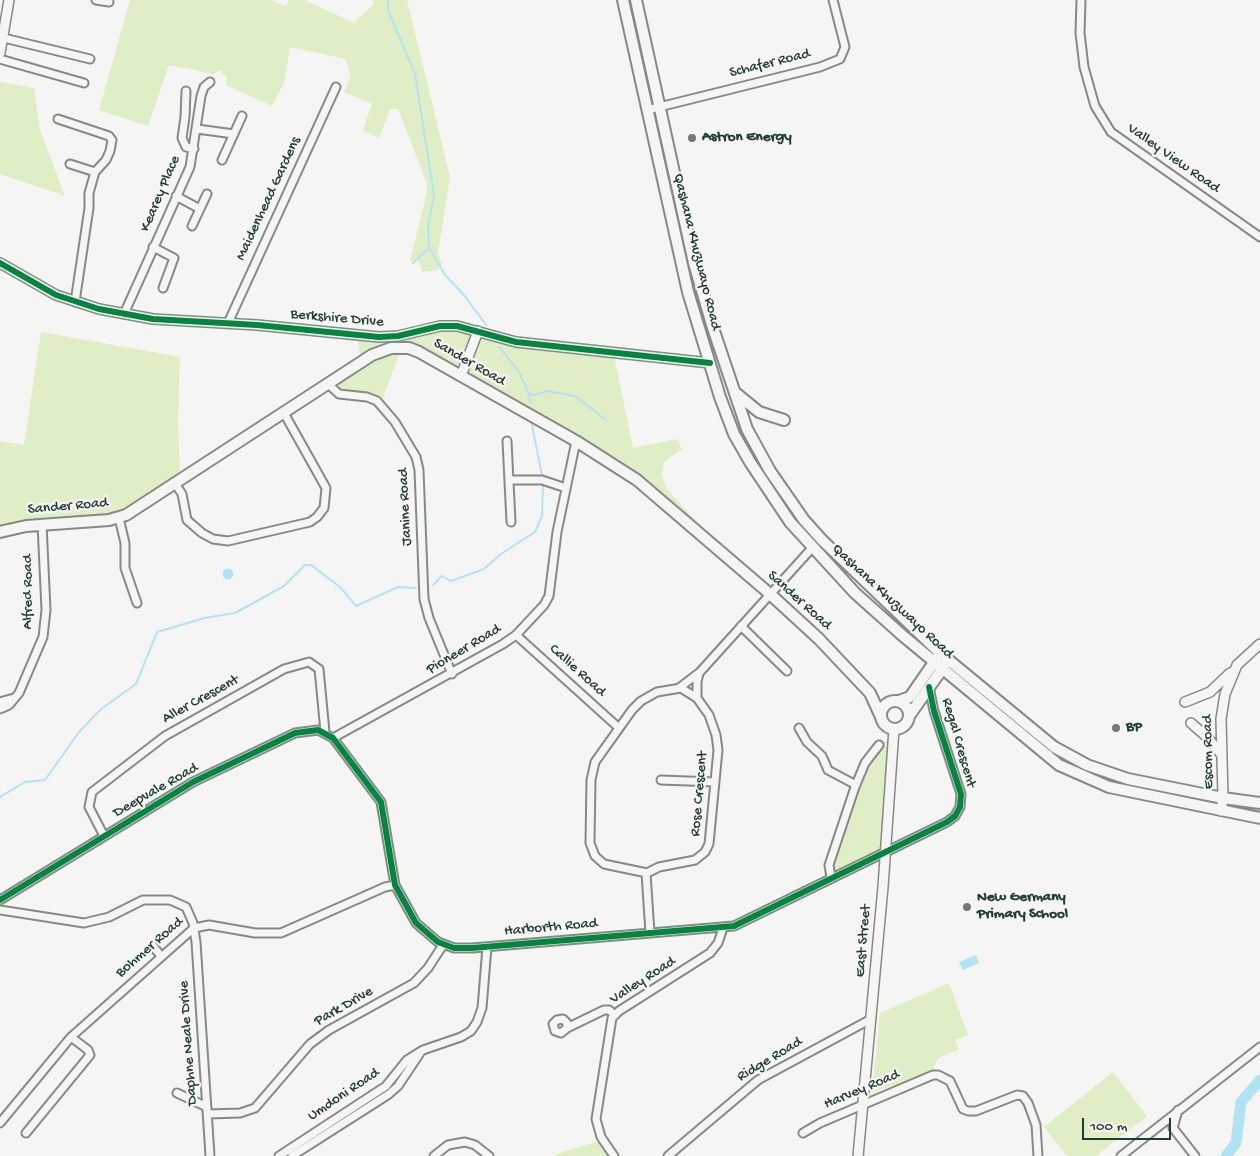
<!DOCTYPE html>
<html>
<head>
<meta charset="utf-8">
<style>
  body { margin:0 }
  #map { position:relative; width:1260px; height:1156px; overflow:hidden; background:#f5f5f3; font-family:"Gochi Hand",sans-serif }
  canvas { display:block }
  .scale { position:absolute; left:1082px; top:1118px; width:89px; height:22px; box-sizing:border-box; border:2px solid #1f3d34; border-top:0; padding-left:6px; font-size:15px; line-height:18px; white-space:nowrap; color:#1f3d34; -webkit-text-stroke:4px #f6f6f2; paint-order:stroke }
</style>
</head>
<body>
<div id="map">
<canvas width="1260" height="1156"></canvas>
<div class="scale">100 m</div>
</div>
<script>
const ctx = document.querySelector('canvas').getContext('2d');
ctx.lineJoin = 'round';
function paint(path, color) { ctx.fillStyle = color; ctx.fill(path, 'evenodd'); }
const shape = rows => new Path2D(rows.map(r => 'M' + r).join(''));
function stroke(path, color, width, dash) { ctx.strokeStyle = color; ctx.lineWidth = width; ctx.lineCap = dash ? 'butt' : 'round'; ctx.setLineDash(dash || []); ctx.stroke(path); }
function write(font, color, halo, rows, align = 'center') {
  ctx.font = font + ' "Gochi Hand",sans-serif'; ctx.lineWidth = 4.5; ctx.setLineDash([]); ctx.textBaseline = 'middle'; ctx.strokeStyle = halo; ctx.fillStyle = color; for (const [text, x, y, turn = 0] of rows) {
    ctx.save(); ctx.translate(x, y); ctx.rotate((+turn || 0) * Math.PI / 180); ctx.textAlign = isNaN(turn) ? turn : align; if (halo) ctx.strokeText(text, 0, 0); ctx.fillText(text, 0, 0); ctx.restore();
  }
}
paint(shape([
  [130,0,270,0,286,6,289,0,305,0,354,23,373,5,373,0,407,0,450,177,438,253,442,264,438,270,422,272,419,261,410,261,427,192,427,184,398,109,390,109,379,138,363,130,372,104,344,92,351,75,345,59,290,47,284,83,272,106,226,85,227,78,220,70,213,74,169,65,148,126,99,110],
  [0,82,34,88,40,130,65,196,0,174],
  [440,326,614,355,633,448,677,439,682,449,664,462,662,474,664,482,667,489,696,521,689,526,651,491,576,441,401,348,381,404,349,396,328,384,361,362,357,334,379,337],
  [41,332,180,357,178,420,180,478,135,511,0,533,0,441,24,445],
  [893,740,886,851,831,878,828,870,856,785,879,744,883,741],
  [949,983,968,1035,955,1040,959,1049,937,1059,932,1072,872,1093,880,1013],
  [1113,1072,1147,1116,1096,1156,1067,1156,1044,1127],
  [602,1140,613,1156,553,1156,553,1155]
]), '#e0eec5');
paint(shape([
  '222.5 574a5.5 5.5 0 1 1 11 0a5.5 5.5 0 1 1-11 0Z',
  [976,955,979,963,963,970,959,962]
]), '#b0e4f3');
stroke(shape([
  [388,0,388,10,415,74,434,195,428,226,429,248,413,263],
  [430,249,445,275,464,295,486,325],
  [499,347,519,372,529,394,535,395,547,391,575,396,606,420],
  [529,394,530,403],
  [532,425,542,475],
  [433,585,442,576,451,581,484,569,501,554,535,532,542,516,543,486],
  [0,797,25,782,45,780,79,732,100,710,136,684,157,632,205,618,235,613,284,586,305,565,311,565,340,587,356,606,398,587,416,588]
]), '#b0e4f3', 2);
stroke(shape([
  [1226,1156,1236,1143,1241,1102,1260,1080]
]), '#b0e4f3', 11);
const minor = shape([
  [96,0,109,2],
  [1081,0,1080,33,1084,67,1095,106,1111,132,1260,237],
  [4,38,90,59],
  [0,59,84,83],
  [186,91,185,117,182,138,186,147,194,149],
  [647,110,820,67,840,59,845,47,833,0],
  [58,119,109,136,112,140,110,151,106,160,95,172,89,193,89,208,75,302],
  [197,129,234,134],
  [222,160,242,116],
  [70,164,95,172],
  [176,196,200,209],
  [192,226,207,194],
  [153,247,174,258,163,288],
  [124,314,190,167,201,96,204,87,210,82],
  [228,323,336,87],
  [328,384,339,394,367,397,377,401,395,422,416,457,419,470,424,599,429,618,452,674],
  [507,441,511,522],
  [510,480,542,480,566,488],
  [174,482,182,494,187,520,202,533,213,539,228,541,310,522,317,517,324,508,326,488,284,413],
  [119,518,125,543,125,568,137,603],
  [741,626,787,671],
  [516,635,619,728],
  [679,688,700,672,812,548],
  [681,688,697,698,709,715,716,735,718,750,709,844,705,852,695,860,659,867,647,873,604,864,595,856,590,843,591,780,595,762,632,710,641,701,657,692,681,688],
  [697,698,697,682,699,673],
  [0,702,14,698],
  [0,709,9,705,19,693,43,637,46,610,42,524],
  [799,728,807,742,822,756,828,770,856,785],
  [333,738,503,644,516,635,544,605,549,596,557,532,576,441],
  [661,780,715,782],
  [104,836,89,807,92,792,165,736,284,669,309,662,319,669,325,732],
  [646,873,650,933],
  [831,877,829,865,855,787,865,763,879,745],
  [0,900,193,782,295,733,318,730,333,738,381,802,395,885,416,923,438,942,454,948,472,948,734,926,947,822,955,816,960,807,961,794,934,711,929,687],
  [0,910,84,923,109,917,143,900,170,900,186,907,193,923,196,942,210,1156],
  [153,946,160,955],
  [567,1028,567,1023,563,1019,557,1020,553,1024,555,1031,561,1033,567,1028,604,1010,609,1010,615,1015],
  [177,1093,207,1107],
  [1178,1110,1173,1128,1195,1156],
  [208,1114,240,1113,255,1108,310,1044,329,1030,414,983,428,968,443,945],
  [0,1123,71,1037,194,928,209,925,255,933,281,933,385,887,395,885],
  [26,1133,90,1055,88,1050,71,1037],
  [803,1133,820,1123,933,1075,938,1075,950,1081,963,1109,968,1111,976,1111,1017,1095,1023,1096,1028,1103,1036,1125,1038,1156],
  [279,1156,386,1086,407,1060,423,1050,461,1037,471,1031,477,1022,482,1008,487,947],
  [292,1156,389,1094,398,1086,420,1053],
  [434,1156,448,1145,465,1142,475,1145,489,1156],
  [614,1156,601,1137,596,1119,612,1018,619,1011,710,953,718,943,723,928],
  [668,1156,758,1080,871,1019],
  [1121,1156,1260,1047]
]);
const tertiary = shape([
  [0,53,9,0],
  [0,263,56,295,99,309,153,319,257,325,379,337,398,336,440,326,457,326,516,342,710,363],
  [461,376,478,331],
  [1185,702,1210,692,1230,673],
  [1191,723,1208,738,1221,754],
  [1221,811,1223,798,1221,719,1225,694,1237,665,1260,644],
  [858,1156,883,887,894,729]
]);
const secondary = shape([
  [623,0,688,292,720,397,734,434,750,462,790,522,855,593,902,635,1059,765,1109,787,1260,818],
  [636,0,694,263,713,328,747,429,770,471,804,520,822,540,940,653,1054,747,1087,765,1128,779,1223,798,1260,803],
  [737,394,759,412,784,420],
  [0,532,26,526,109,520,126,515,372,355,391,348,409,348,419,352,576,441,637,480,770,594,819,639,870,693,881,717],
  [899,701,910,697,937,658],
  '881 715a14 14 0 1 1 28 0a14 14 0 1 1-28 0Z',
  [909,716,945,665]
]);
stroke(minor, '#858a88', 11);
stroke(tertiary, '#858a88', 12);
stroke(secondary, '#858a88', 14);
stroke(minor, '#f5f5f3', 7);
stroke(tertiary, '#f5f5f3', 9);
stroke(secondary, '#f5f5f3', 10);
stroke(shape([
  [0,263,56,295,99,309,153,319,257,325,379,337,398,336,440,326,457,326,516,342,710,363],
  [0,900,193,782,295,733,318,730,333,738,381,802,395,885,416,923,438,942,454,948,472,948,734,926,947,822,955,816,960,807,961,794,934,711,929,687]
]), '#00873e', 6);
for (const [x, y, r, color] of [
  [692,138,5,"#6a7d77"],
  [1116,728,5,"#6a7d77"],
  [967,907,5,"#6a7d77"]
]) { const dot = new Path2D(); dot.arc(x, y, r, 0, 2 * Math.PI); ctx.fillStyle = color; ctx.fill(dot); stroke(dot, '#f6f6f2', 2); }
write('15px', '#1f3d34', '#f6f6f2', [
  ["Schafer Road",770,64,-14],
  ["Valley View Road",1173,159,35],
  ["Kearey Place",161,194,-67],
  ["Maidenhead Gardens",269,199,-65],
  ["Qashana Khuzwayo Road",696,252,76],
  ["Berkshire Drive",337,319,5],
  ["Sander Road",469,363,30],
  ["Sander Road",68,507,-5],
  ["Janine Road",406,507,-93],
  ["Alfred Road",29,592,-90],
  ["Sander Road",799,601,42],
  ["Qashana Khuzwayo Road",892,602,43],
  ["Pioneer Road",464,650,-31],
  ["Callie Road",577,671,42],
  ["Aller Crescent",201,700,-29],
  ["Regal Crescent",958,743,74],
  ["Escom Road",1209,752,-91],
  ["Deepvale Road",156,791,-30],
  ["Rose Crescent",700,794,-85],
  ["Harborth Road",551,928,-5],
  ["East Street",864,941,-85],
  ["Bohmer Road",150,948,-41],
  ["Valley Road",643,981,-33],
  ["Park Drive",344,1007,-30],
  ["Daphne Neale Drive",189,1043,-94],
  ["Ridge Road",770,1060,-31],
  ["Harvey Road",862,1090,-23],
  ["Umdoni Road",344,1095,-34]
]);
write('bold 15px', '#1f3d34', '#f6f6f2', [
  ["Astron Energy",702,138],
  ["BP",1126,728],
  ["New Germany",977,898],
  ["Primary School",977,915]
], 'left');
</script>
</body>
</html>
